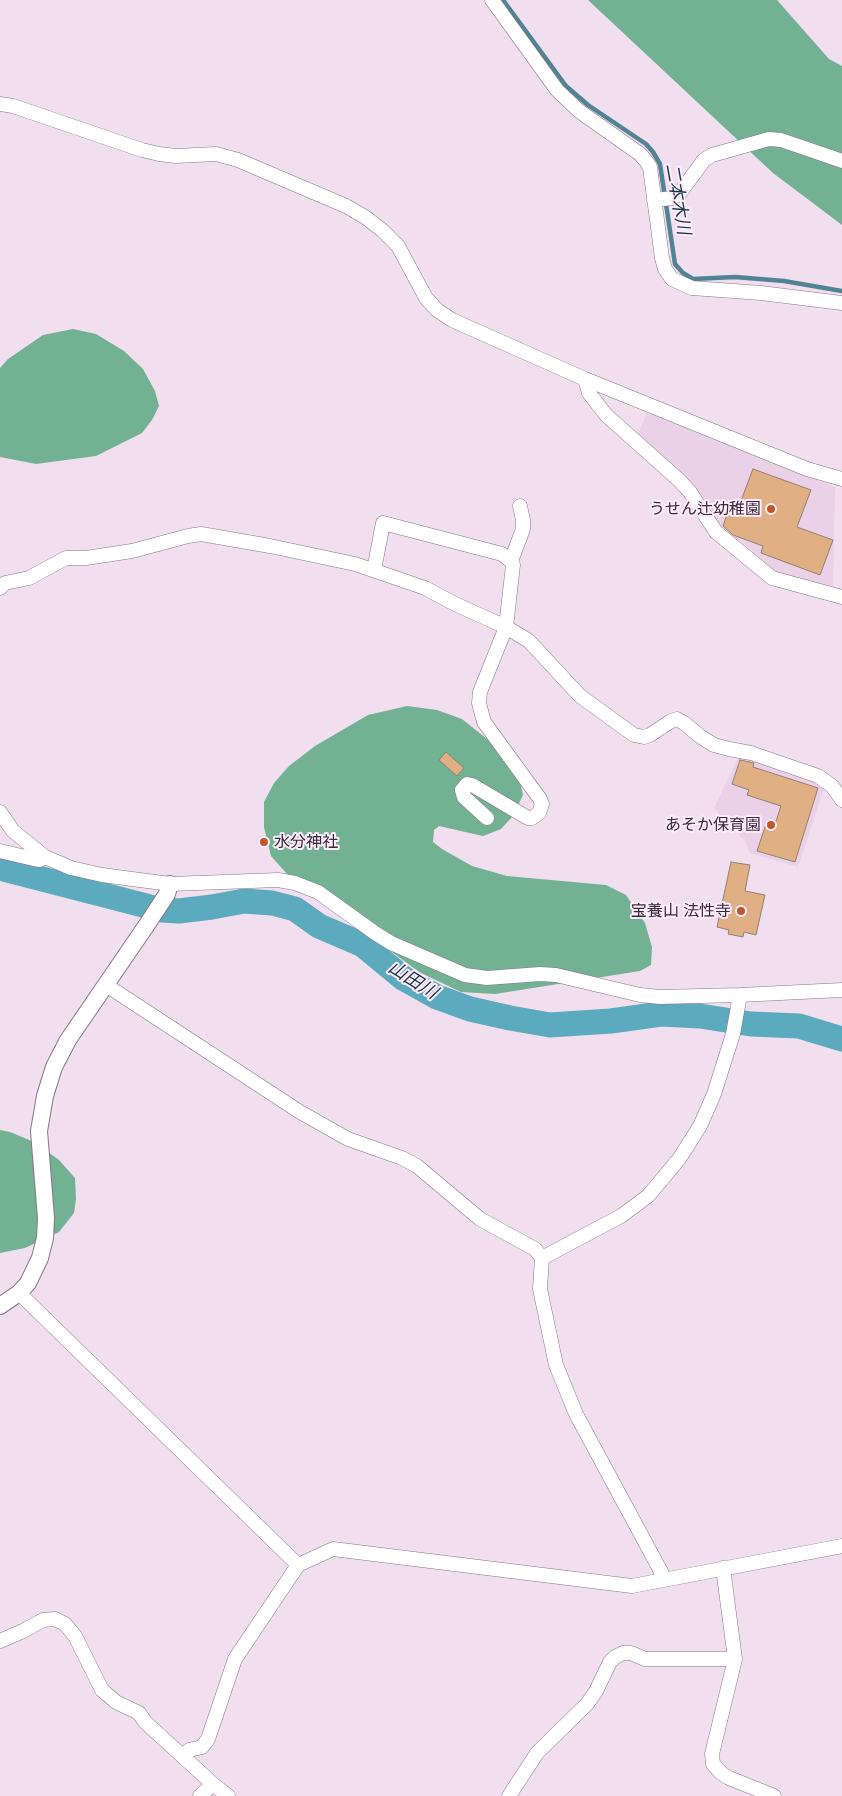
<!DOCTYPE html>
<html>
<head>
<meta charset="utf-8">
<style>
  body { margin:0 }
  canvas { display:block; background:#f1deef }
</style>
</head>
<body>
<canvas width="842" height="1796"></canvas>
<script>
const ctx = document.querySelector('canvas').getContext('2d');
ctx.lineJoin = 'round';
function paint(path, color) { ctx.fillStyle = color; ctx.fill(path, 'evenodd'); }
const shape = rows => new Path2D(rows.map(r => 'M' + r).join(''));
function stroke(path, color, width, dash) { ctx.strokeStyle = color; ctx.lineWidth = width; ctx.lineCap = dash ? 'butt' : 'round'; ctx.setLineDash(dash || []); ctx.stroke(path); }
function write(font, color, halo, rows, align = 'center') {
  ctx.font = font + ' Lato,"Noto Sans JP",sans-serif'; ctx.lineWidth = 4; ctx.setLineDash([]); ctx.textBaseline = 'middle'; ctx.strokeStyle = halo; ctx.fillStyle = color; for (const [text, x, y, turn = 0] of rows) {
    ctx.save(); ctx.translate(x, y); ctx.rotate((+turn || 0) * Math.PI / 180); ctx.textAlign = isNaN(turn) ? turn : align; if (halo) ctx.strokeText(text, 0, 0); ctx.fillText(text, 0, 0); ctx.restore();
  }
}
paint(shape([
  [648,411,835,487,833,590,783,578,759,562,753,552,743,542,722,532,687,477,637,435],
  [739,756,817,783,824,788,798,867,750,853,745,841,714,808]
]), '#ead1e7');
paint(shape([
  [588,0,777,0,829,59,842,66,842,225,773,173],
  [73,329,96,334,124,351,143,369,155,391,159,406,152,420,142,433,96,456,36,464,0,457,0,368,8,359,43,335],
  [407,706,437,710,462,719,487,739,517,769,523,795,513,816,501,829,483,836,439,826,434,830,433,842,442,849,472,866,507,876,606,885,626,895,645,923,652,947,651,965,640,971,495,994,461,992,419,972,287,874,271,856,264,827,264,802,274,783,289,766,315,746,368,715],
  [0,1130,10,1132,34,1142,59,1160,75,1178,76,1199,74,1213,59,1232,25,1248,0,1253]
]), '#72b292');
stroke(shape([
  [503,0,566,86,588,105,646,144,653,152,660,164,675,264,683,273,693,279,735,277,784,281,842,291]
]), '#508494', 4.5);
stroke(shape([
  [0,868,162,910,179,911,212,907,244,901,272,903,295,909,319,926,363,945,403,978,437,997,470,1009,510,1018,550,1025,611,1021,661,1014,700,1016,751,1024,799,1026,842,1039]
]), '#5caabd', 25);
const building = shape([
  [753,469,811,490,797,527,833,540,820,575,761,553,763,546,733,535,723,526,731,503,739,506,753,469],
  [446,752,464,768,457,776,439,760,446,752],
  [740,760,754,763,753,767,818,788,795,862,757,851,766,824,774,827,781,806,747,795,749,790,732,784,740,760],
  [731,862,750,865,745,891,765,895,756,935,744,932,743,937,728,934,729,930,717,927,731,862]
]);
paint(building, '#e0af83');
stroke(building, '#928172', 1);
const minor = shape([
  [492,0,557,90,579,111,640,154,646,161,650,167,662,258,665,269,672,279,692,288,761,293,842,303],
  [0,104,13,106,142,150,159,154,176,156,216,154,238,160,346,206,365,217,382,230,398,246,426,298,437,310,452,320,585,379,807,469,842,479],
  [654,200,673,198,679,194,704,160,712,155,769,139,781,140,842,161],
  [585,379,589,393,606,415,680,481,690,492,716,532,772,578,842,597],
  [511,561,523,529,523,520,520,506],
  [374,570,383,523,502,554,511,561,513,565,506,627,480,692,479,703,484,722,540,799,542,804,539,813,532,818,528,818,472,785,467,784,462,790,464,797,487,818],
  [0,588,5,583,29,578,66,558,86,558,132,551,188,536,201,534,270,546,355,564,425,588,455,604,506,627,529,641,580,696,634,735,644,737,650,735,671,721,677,719,684,723,701,737,714,745,729,749,751,753,818,776,832,786,842,800],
  [0,812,13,831,45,857,71,868,102,875,170,884,278,880,295,883,318,892,375,933,391,943,465,975,487,978,540,974,556,975,640,995,660,997,740,995,842,990],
  [0,851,34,859,40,860,45,857],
  [106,985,300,1112,348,1139,402,1158,417,1166,480,1219,535,1249,542,1258,540,1289,556,1365,576,1414,665,1579],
  [542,1258,621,1216,648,1196,679,1159,700,1126,714,1094,733,1034,740,995],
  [19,1293,298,1565],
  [723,1568,735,1659,712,1754,713,1764,721,1773,729,1778,774,1796],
  [0,1641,23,1631,43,1620,55,1619,65,1624,75,1636,102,1690,116,1702,139,1713,145,1722,213,1784,228,1796],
  [183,1757,189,1750,202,1747,208,1739,235,1659,298,1565,333,1549,632,1586,842,1546],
  [200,1796,213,1784],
  [509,1796,537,1753,587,1704,596,1691,610,1662,615,1657,623,1653,631,1653,645,1659,735,1659]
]);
const tertiary = shape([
  [0,1306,19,1293,28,1283,40,1258,45,1238,46,1218,39,1131,45,1096,54,1067,68,1040,146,926,167,894,170,884]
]);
stroke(minor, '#877685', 15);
stroke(tertiary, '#877685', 18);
stroke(minor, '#fff', 14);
stroke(tertiary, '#fff', 16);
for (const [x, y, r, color] of [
  [771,509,5,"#bf592a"],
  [771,825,5,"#bf592a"],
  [264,842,5,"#bf592a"],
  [741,911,5,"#bf592a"]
]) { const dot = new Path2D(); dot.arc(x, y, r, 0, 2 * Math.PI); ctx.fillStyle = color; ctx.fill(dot); stroke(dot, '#ffebfd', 2); }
write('16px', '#342d34', '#ffebfd', [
  ["うせん辻幼稚園",761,509],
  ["あそか保育園",761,825],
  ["水分神社",274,842,"left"],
  ["宝養山 法性寺",731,911]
], 'right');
write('italic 18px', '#153a43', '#ffebfd', [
  ["二本木川",678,199,80],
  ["山田川",413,980,32]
]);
</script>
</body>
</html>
